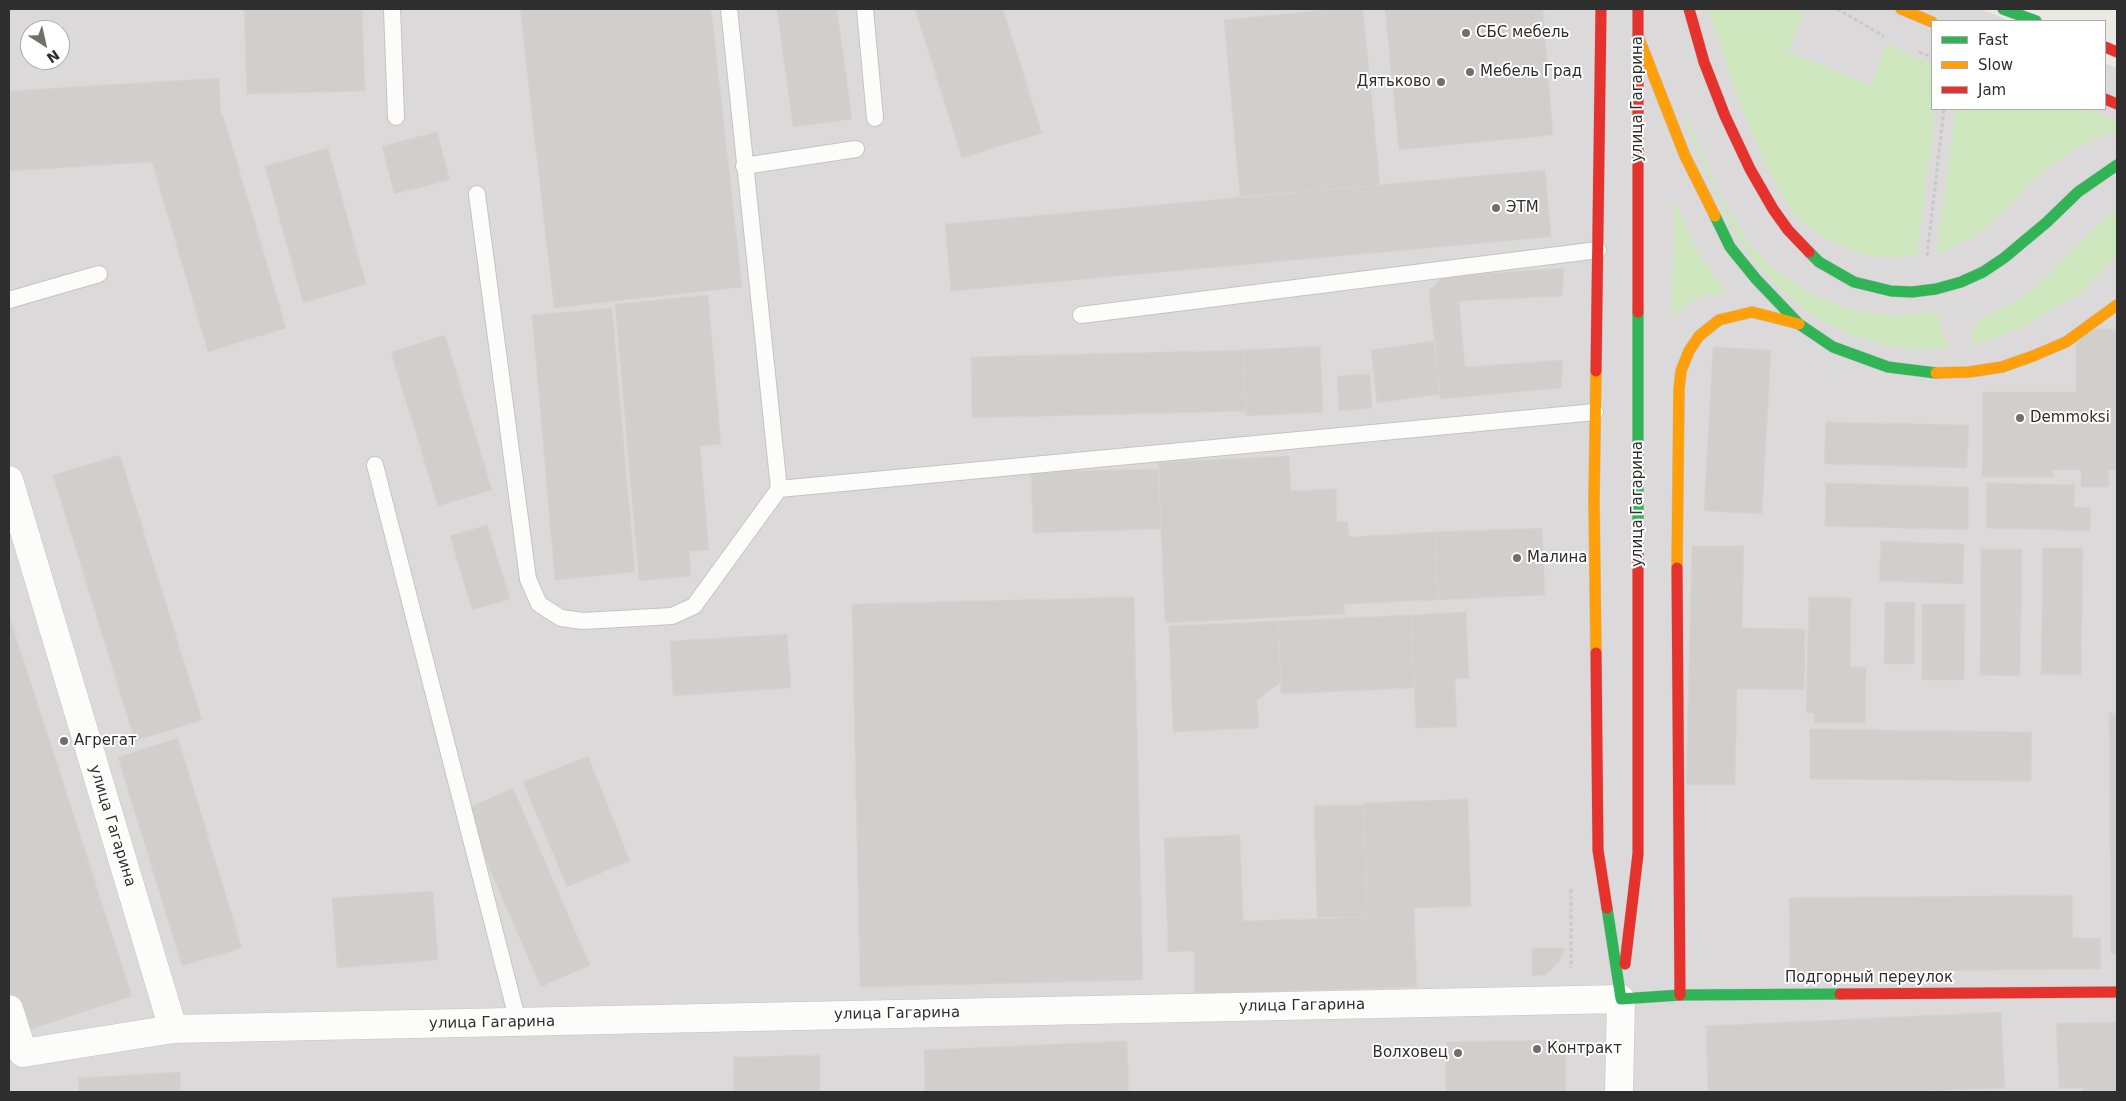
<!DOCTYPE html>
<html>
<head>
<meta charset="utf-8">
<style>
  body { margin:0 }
  #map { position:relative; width:2126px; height:1101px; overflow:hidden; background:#ece8e4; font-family:"DejaVu Sans",sans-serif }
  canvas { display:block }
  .frame { position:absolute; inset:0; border:10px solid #2e2e2e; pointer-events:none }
  .legend { position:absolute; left:1931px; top:20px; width:175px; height:90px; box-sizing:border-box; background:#fff; border:1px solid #ababab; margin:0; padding:6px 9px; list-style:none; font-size:15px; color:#2e2e2e }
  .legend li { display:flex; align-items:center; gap:10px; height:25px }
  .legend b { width:25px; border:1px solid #ababab }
  .north { position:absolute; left:20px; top:20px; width:50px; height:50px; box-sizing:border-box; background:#fff; border:1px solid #ababab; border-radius:50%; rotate:145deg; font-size:14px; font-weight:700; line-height:20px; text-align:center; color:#2e2e2e }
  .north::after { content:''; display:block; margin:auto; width:18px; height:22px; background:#706f6e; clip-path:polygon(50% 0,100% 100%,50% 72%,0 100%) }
</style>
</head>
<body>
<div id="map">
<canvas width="2126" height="1101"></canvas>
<div class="frame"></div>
<ul class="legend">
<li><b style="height:6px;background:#30b455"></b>Fast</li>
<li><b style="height:6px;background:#ff9f0a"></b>Slow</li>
<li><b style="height:6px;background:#e5322d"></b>Jam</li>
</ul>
<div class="north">N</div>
</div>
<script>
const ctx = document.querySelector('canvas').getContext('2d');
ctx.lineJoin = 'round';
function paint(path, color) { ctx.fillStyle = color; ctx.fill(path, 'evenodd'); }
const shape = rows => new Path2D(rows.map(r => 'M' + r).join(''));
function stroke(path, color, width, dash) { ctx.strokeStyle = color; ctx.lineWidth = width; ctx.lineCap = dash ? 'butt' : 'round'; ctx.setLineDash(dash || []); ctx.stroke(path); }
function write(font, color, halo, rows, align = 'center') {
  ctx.font = font + ' "DejaVu Sans",sans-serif'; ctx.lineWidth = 4; ctx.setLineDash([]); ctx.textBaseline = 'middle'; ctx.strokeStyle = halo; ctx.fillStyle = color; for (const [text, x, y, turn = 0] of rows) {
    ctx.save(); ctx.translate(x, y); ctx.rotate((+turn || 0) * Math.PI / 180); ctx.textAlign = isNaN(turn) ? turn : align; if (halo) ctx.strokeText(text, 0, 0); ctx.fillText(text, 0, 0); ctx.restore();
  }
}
paint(shape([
  [9,9,1981,9,2010,21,1932,21,1932,109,2105,109,2105,63,2117,68,2117,1092,9,1092],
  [30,30,60,30,60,60,30,60]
]), '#dcd9db');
paint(shape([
  [1708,9,1805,9,1788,52,1871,85,1887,44,1932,64,1932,109,1935,109,1917,256,1876,257,1857,253,1818,234,1797,218,1769,173,1737,97],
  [1956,109,2089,109,2117,122,2117,133,2104,135,2076,149,2051,165,2027,186,2008,208,1989,225,1971,239,1936,254],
  [1687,118,1725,205,1753,249,1774,269,1809,293,1846,309,1888,316,1937,312,1944,337,1950,348,1916,350,1885,346,1851,335,1811,315,1782,291,1753,260,1731,225,1683,119],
  [1675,200,1697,251,1726,292,1702,297,1684,306,1671,320],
  [2117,209,2117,255,2080,294,2021,328,1993,339,1971,345,1973,328,1977,321,2024,296,2041,282,2100,222]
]), '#cee6be');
const building = shape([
  [244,9,362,9,365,91,247,94,244,9],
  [520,9,711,9,742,287,554,308,520,9],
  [777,9,837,9,852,119,793,127,777,9],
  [915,9,1003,9,1042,133,962,158,915,9],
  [1335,9,1363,9,1380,185,1240,197,1224,20,1335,9],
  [1385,9,1543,9,1553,135,1399,150,1385,9],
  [219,78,221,116,223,115,286,328,208,352,152,162,9,171,9,91,219,78],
  [437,132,450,180,394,194,382,146,437,132],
  [328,148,366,284,303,303,265,166,328,148],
  [1545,170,1551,237,951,291,945,224,1545,170],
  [1564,268,1562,296,1459,301,1465,367,1563,360,1561,388,1440,399,1429,291,1442,277,1564,268],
  [708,295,721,444,700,446,709,550,689,551,691,576,639,581,615,304,708,295],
  [612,308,635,572,555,580,532,315,612,308],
  [2095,329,2117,329,2117,470,2109,470,2109,487,2081,487,2081,470,2053,470,2053,477,1982,477,1983,392,2076,392,2076,337,2095,329],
  [445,335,492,490,438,506,391,352,445,335],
  [1435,341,1439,394,1377,403,1371,350,1435,341],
  [1320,346,1323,412,1246,416,1243,350,1320,346],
  [1713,347,1771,350,1762,514,1704,511,1713,347],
  [1243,350,1246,411,972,418,971,357,1243,350],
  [1370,374,1372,408,1339,411,1337,376,1370,374],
  [1826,422,1969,425,1967,468,1824,464,1826,422],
  [120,455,202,720,135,741,53,475,120,455],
  [1289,456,1291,491,1336,489,1337,522,1348,522,1349,537,1435,532,1438,600,1344,604,1345,614,1165,623,1158,462,1289,456],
  [1159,469,1161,529,1033,533,1031,472,1159,469],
  [1826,483,1969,487,1968,530,1825,526,1826,483],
  [1987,483,2075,485,2074,507,2091,508,2090,531,1986,528,1987,483],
  [487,525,510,599,472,610,450,536,487,525],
  [1542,528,1545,595,1438,600,1435,532,1542,528],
  [1881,541,1964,544,1963,584,1879,581,1881,541],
  [1692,546,1744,546,1742,628,1805,629,1804,690,1737,689,1735,785,1686,785,1692,546],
  [2043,548,2083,548,2081,675,2041,674,2043,548],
  [1981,549,2022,549,2020,676,1980,675,1981,549],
  [1134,597,1143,980,860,987,852,604,1134,597],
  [1809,597,1851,598,1850,667,1866,667,1865,723,1814,723,1814,713,1806,713,1809,597],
  [1885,602,1915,602,1914,664,1884,664,1885,602],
  [1922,604,1965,604,1964,680,1922,680,1922,604],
  [1466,612,1469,678,1455,679,1457,727,1416,728,1411,615,1466,612],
  [9,615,132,996,22,1032,9,991,9,615],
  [1411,615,1414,688,1281,694,1278,621,1411,615],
  [1278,621,1281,682,1257,700,1259,728,1173,732,1169,626,1278,621],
  [787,634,791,688,673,696,670,641,787,634],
  [2109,713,2117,713,2117,954,2111,954,2109,713],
  [1810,729,2032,732,2031,781,1810,779,1810,729],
  [178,738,242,948,182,966,118,757,178,738],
  [588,756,630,861,567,887,523,782,588,756],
  [513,788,590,965,541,987,464,810,513,788],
  [1468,799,1471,906,1414,908,1417,987,1195,994,1194,951,1168,952,1164,838,1240,835,1243,921,1367,917,1364,803,1468,799],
  [1364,805,1367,917,1317,918,1314,806,1364,805],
  [433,891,438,960,337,968,332,898,433,891],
  [2072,895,2073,938,2101,938,2101,969,1790,972,1789,898,2072,895],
  [1532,948,1565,948,1559,962,1546,975,1532,976,1532,948],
  [2001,1012,2005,1088,1903,1092,1708,1092,1706,1026,2001,1012],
  [2117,1022,2117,1092,2083,1092,2083,1088,2059,1088,2056,1023,2117,1022],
  [1565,1040,1566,1092,1446,1092,1446,1042,1565,1040],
  [1127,1041,1129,1092,925,1092,924,1050,1127,1041],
  [820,1055,820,1092,733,1092,734,1057,820,1055],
  [180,1072,181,1092,79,1092,78,1078,180,1072]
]);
paint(building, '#d1cecb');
stroke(building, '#d7d4d0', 1);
const lane = shape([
  [392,9,396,117],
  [729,9,779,489],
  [865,9,875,118],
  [744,166,856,149],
  [477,194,528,579,539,604,561,618,583,621,672,616,694,606,779,489,1595,412],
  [9,300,99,274],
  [1081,315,1598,250],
  [375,465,518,1022]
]);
const street = shape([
  [9,480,173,1029],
  [9,1009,23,1053,173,1029,1621,999,1619,1092]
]);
const fast = shape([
  [2003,9,2036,21],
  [1715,216,1730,247,1756,279,1799,324,1833,347,1888,367,1936,373],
  [1809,252,1819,262,1854,282,1891,291,1912,292,1936,289,1961,282,1983,272,2004,258,2047,222,2078,192,2117,165],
  [1607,908,1621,999],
  [1621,999,1680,995,1840,994]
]);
const slow = shape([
  [1901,9,1932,22],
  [1638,36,1685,156,1715,216],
  [1936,373,1969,372,2002,367,2033,356,2066,342,2117,305],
  [1677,568,1679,390,1681,371,1689,351,1699,336,1719,320,1752,312,1799,324],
  [1596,653,1594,500,1596,371]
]);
const jam = shape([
  [1689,9,1704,62,1725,116,1750,169,1773,209,1788,230,1809,252],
  [2105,47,2117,52],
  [2105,99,2117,104],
  [1596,371,1601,9],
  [1677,568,1680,995],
  [1596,653,1598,850,1607,908],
  [1625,964,1638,854],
  [1840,994,2117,992]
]);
stroke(lane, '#c5c4c5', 18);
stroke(street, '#c5c4c5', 29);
stroke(fast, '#c5c4c5', 12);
stroke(slow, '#c5c4c5', 12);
stroke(jam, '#c5c4c5', 12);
stroke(shape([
  [1837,9,1884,36],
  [1919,52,1932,57],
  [1927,256,1944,109],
  [1571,889,1571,968]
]), '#c9c9c8', 3, [4, 2.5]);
stroke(lane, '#fcfcfb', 16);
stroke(street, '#fcfcfb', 28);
stroke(fast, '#30b455', 11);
stroke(slow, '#ff9f0a', 11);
stroke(jam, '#e5322d', 11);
const fastBridge = shape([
  [1638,312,1638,555]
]);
const jamBridge = shape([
  [1638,9,1638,312],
  [1638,555,1638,854]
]);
stroke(fastBridge, '#c5c4c5', 12, []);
stroke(jamBridge, '#c5c4c5', 12, []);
stroke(fastBridge, '#30b455', 11);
stroke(jamBridge, '#e5322d', 11);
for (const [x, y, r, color] of [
  [1466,33,5,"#706f6e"],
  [1470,72,5,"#706f6e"],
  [1441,82,5,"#706f6e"],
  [1496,208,5,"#706f6e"],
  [2020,418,5,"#706f6e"],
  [1517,558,5,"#706f6e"],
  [64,741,5,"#706f6e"],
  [1537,1049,5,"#706f6e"],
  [1458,1053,5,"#706f6e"]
]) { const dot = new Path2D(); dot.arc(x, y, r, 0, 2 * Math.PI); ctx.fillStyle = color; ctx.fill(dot); stroke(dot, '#fff', 2); }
write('15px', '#2e2e2e', '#fff', [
  ["СБС мебель",1476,33],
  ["Мебель Град",1480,72],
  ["Дятьково",1431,82,"right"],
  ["ЭТМ",1506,208],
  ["Demmoksi",2030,418],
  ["Малина",1527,558],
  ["Агрегат",74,741],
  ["Контракт",1547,1049],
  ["Волховец",1448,1053,"right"]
], 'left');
write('15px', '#2e2e2e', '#fff', [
  ["улица Гагарина",1638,99,-90],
  ["улица Гагарина",1638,504,-90],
  ["улица Гагарина",112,826,73],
  ["Подгорный переулок",1869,978],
  ["улица Гагарина",1302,1006,-1],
  ["улица Гагарина",897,1014,-1],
  ["улица Гагарина",492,1023,-1]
]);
</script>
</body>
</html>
